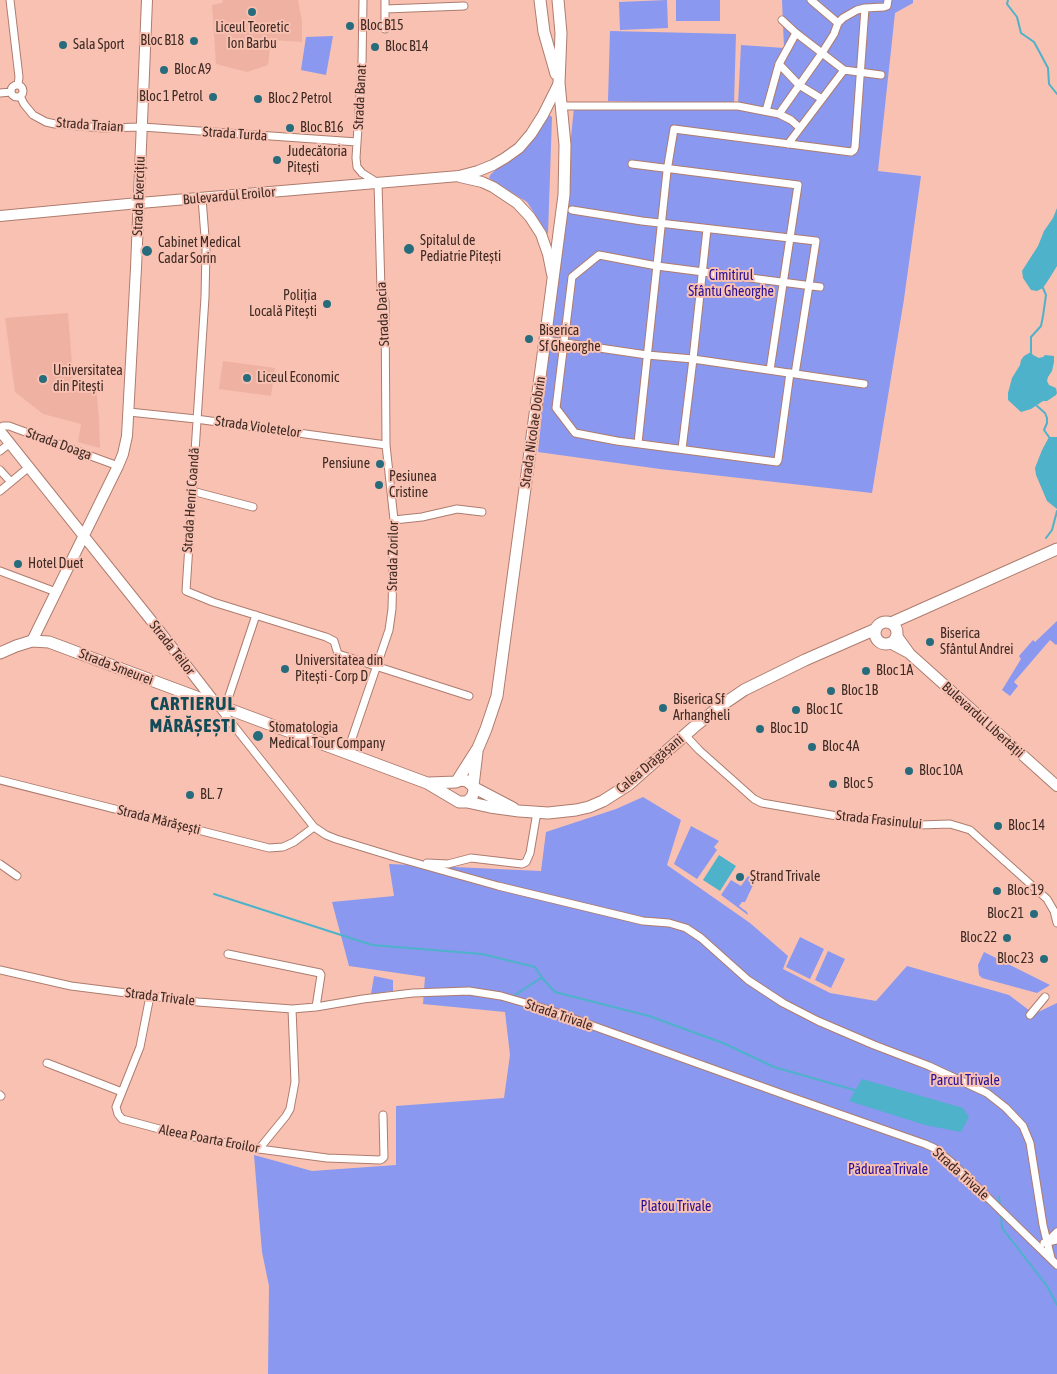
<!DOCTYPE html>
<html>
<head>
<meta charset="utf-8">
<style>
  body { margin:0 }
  canvas { display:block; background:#f8c1b2 }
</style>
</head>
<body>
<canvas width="1057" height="1374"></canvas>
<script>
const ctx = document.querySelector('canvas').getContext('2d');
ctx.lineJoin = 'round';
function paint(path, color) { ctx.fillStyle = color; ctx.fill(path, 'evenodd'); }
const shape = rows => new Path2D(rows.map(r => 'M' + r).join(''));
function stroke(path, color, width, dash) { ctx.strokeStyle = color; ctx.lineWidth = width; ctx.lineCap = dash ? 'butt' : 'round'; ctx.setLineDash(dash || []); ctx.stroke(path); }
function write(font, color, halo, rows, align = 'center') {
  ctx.font = font + ' "Asap Condensed",sans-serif'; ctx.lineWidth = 4; ctx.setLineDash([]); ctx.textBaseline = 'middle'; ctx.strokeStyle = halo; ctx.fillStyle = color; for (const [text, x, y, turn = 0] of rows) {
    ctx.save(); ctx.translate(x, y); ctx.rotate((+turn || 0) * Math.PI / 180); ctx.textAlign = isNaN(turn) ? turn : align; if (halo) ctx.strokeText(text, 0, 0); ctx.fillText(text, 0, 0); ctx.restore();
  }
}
paint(shape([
  [223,0,298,0,302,21,302,42,271,40,268,65,247,72,216,64,212,5,222,3],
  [68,313,74,389,96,387,99,418,100,448,78,442,81,424,43,414,15,392,5,318],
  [223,361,275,368,271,396,219,389]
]), '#efb2a2');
paint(shape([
  [667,0,668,28,620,30,619,2],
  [676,0,720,0,720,21,676,21],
  [782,0,913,0,913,3,895,13,878,171,921,176,904,299,872,493,660,469,538,452,574,108,738,105,741,45,784,48],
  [610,31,736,34,734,104,608,101],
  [333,36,326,75,301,70,306,37],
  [549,115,552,117,548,234,527,202,489,178,491,174,535,137],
  [1057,621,1057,644,1056,645,1050,640,1014,682,1018,686,1010,696,1002,690,1021,659,1019,656,1033,640,1035,642],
  [643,797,681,820,667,865,750,923,788,956,783,969,830,993,876,1001,907,966,1009,995,1034,1014,1057,1003,1057,1374,268,1374,269,1286,262,1252,254,1155,312,1171,396,1165,396,1106,504,1098,510,1055,505,1012,423,1004,425,977,349,966,332,902,394,896,389,864,541,871,546,832,616,809],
  [691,826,719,841,714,847,717,850,697,879,674,864],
  [748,876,755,881,745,902,742,902,739,906,747,912,748,915,721,895,731,880,741,886],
  [800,937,824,949,810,979,786,967],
  [828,951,845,959,831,988,815,980],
  [984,952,1050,985,1037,993,982,978,979,975,978,965],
  [374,976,393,980,393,991,371,994]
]), '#8a98ef');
paint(shape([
  [1057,208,1057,266,1049,279,1043,288,1037,291,1031,290,1023,278,1022,271,1038,246,1044,231,1053,218],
  [1031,352,1033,355,1039,358,1043,357,1045,355,1054,356,1054,362,1052,371,1048,377,1047,381,1049,385,1056,388,1057,393,1056,395,1047,401,1043,401,1031,409,1021,412,1008,400,1008,393,1012,378,1020,365,1021,360,1024,356],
  [1049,437,1057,437,1057,509,1047,501,1036,475,1035,468,1042,450],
  [719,855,736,866,720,891,703,880],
  [862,1079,963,1108,969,1117,961,1132,925,1125,849,1101]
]), '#4db2ca');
stroke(shape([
  [1008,0,1007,4,1017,17,1021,33,1034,42,1040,53,1048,68,1049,84,1057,94],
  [1031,352,1031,337,1041,326,1043,316,1046,295,1043,288],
  [1037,406,1045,413,1047,418,1047,423,1044,430,1049,437],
  [1046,538,1052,530,1057,511],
  [214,894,372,945,482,954,535,967,542,978,555,992,649,1016,723,1043,774,1067,858,1091],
  [512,997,541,978],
  [999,1197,1000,1205],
  [1001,1215,1002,1228,1047,1286,1057,1305]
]), '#4db2ca', 2);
const street = shape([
  [10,0,19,77,18,85],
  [811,0,838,23],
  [385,9,464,6],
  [782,20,796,33,844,70],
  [385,29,385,0],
  [779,64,799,85,822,99],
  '11 91a6 6 0 1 1 12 0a6 6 0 1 1-12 0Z',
  [0,93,11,92],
  [20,96,24,104,33,115,46,122,55,124,103,128,142,127,357,142],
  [561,106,738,106,779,114,791,120,800,128],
  [766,111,779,64,796,33],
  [779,114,822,53,834,34,838,23,843,18,857,10,865,8],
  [788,144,844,70,881,75],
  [632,164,798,185,770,370],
  [202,198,206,250,205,297,186,591,213,602,326,637,334,641,338,654,469,696],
  [572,210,642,221,816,241,795,374],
  [545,340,647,355,693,359,864,384],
  [790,373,778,460,777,462,617,441,575,433,556,408,572,277,599,255,657,266,820,287],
  [129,412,196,419,386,445],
  [0,428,3,426,9,426,118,466],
  [638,443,667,171,674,129,851,152,854,150,855,147,865,8,884,7,887,6,888,0],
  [682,449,693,359,707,229],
  [0,451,10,443],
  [0,470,11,482],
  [0,491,29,467],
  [192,491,253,507],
  [394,520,422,517,457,509,482,512],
  [0,571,56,592],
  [218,706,314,827,326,835,336,839,398,858,498,886,643,921,669,923,686,928,701,938,748,980,783,1003,818,1021,874,1045,929,1066,987,1093,1006,1108,1023,1126,1030,1143,1043,1225,1051,1258],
  [225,708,256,615],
  [685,735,699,750,754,799,762,803,837,816,883,821,919,825,950,824,970,830,1047,899,1054,911,1057,923],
  [347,753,389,630,392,609,394,520,386,445,385,301,381,290,378,183,362,173,357,167,356,158,362,64,363,0],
  [0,780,269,848,283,847,294,842,314,827],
  [427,863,448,864,471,858,522,864,526,862,530,853,537,812],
  [0,864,17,876],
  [228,954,320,973,321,975,316,1007],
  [0,970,71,986,198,1002,292,1009,316,1007,363,999,413,993,469,991,501,996,546,1009,788,1096,925,1144,934,1148,951,1162,1057,1265],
  [150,996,140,1047,116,1107,118,1114,122,1119,178,1134,259,1149,327,1158,380,1160,382,1159,384,1157,383,1115],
  [1030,1015,1045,997],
  [47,1063,122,1092],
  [0,1095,1,1096],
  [259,1149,286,1116,290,1109,295,1082,292,1009],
  [1047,1242,1057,1232],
  [1044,1243,1057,1240]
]);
const secondary = shape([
  [460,177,482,182,493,187,517,203,530,217,541,234,548,254,552,274],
  [0,216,128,204,459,176,478,171,493,165,505,158,519,148,531,134,543,115,559,83],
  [0,431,154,624,216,704],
  [897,636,910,654,1057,786],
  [32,641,118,466,123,454,127,436,136,268,147,0],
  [890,643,907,652]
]);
const primary = shape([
  [540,0,544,32,556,74],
  '875 633a11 11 0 1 1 22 0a11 11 0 1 1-22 0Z',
  [891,623,1057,549],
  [0,653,16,646,32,641,49,642,427,783,459,802,467,802,490,807,519,811,548,813,576,810,589,807,603,801,628,785,694,727,719,707,744,690,805,660,876,629],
  [457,781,478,748,486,729,497,696,545,340,564,195,565,145,559,83,561,33,558,0],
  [429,783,456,782,461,780,467,781,473,786,474,791,472,797,467,802],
  [473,786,477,752],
  [473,787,513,808]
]);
stroke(street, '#ae7c6e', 9);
stroke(secondary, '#ae7c6e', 12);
stroke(primary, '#ae7c6e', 13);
stroke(street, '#fff', 7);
stroke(secondary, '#fff', 10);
stroke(primary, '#fff', 11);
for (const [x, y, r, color] of [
  [252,12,5,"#276c7c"],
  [350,26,5,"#276c7c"],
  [194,41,5,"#276c7c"],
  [63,45,5,"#276c7c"],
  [375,47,5,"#276c7c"],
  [164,70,5,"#276c7c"],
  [213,97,5,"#276c7c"],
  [258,99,5,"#276c7c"],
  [290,128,5,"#276c7c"],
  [277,160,5,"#276c7c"],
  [409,249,6,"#276c7c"],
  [147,251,6,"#276c7c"],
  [327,304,5,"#276c7c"],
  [529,339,5,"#276c7c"],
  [247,378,5,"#276c7c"],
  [43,379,5,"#276c7c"],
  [380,464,5,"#276c7c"],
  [379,485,5,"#276c7c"],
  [18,564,5,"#276c7c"],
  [930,642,5,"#276c7c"],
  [285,669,5,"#276c7c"],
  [866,671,5,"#276c7c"],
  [831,691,5,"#276c7c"],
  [663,708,5,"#276c7c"],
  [796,710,5,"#276c7c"],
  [760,729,5,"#276c7c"],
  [258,736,6,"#276c7c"],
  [812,747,5,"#276c7c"],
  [909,771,5,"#276c7c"],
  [833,784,5,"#276c7c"],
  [190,795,5,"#276c7c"],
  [998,826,5,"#276c7c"],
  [740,877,5,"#276c7c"],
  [997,891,5,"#276c7c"],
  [1034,914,5,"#276c7c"],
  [1007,938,5,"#276c7c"],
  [1044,959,5,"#276c7c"]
]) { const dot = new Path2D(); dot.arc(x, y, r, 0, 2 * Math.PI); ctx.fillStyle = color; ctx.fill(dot); stroke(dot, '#f8c1b2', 2); }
write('14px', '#3f2a24', '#f8c1b2', [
  ["Bloc B15",360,26],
  ["Liceul Teoretic",252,28,"center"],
  ["Ion Barbu",252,44,"center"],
  ["Bloc B18",184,41,"right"],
  ["Sala Sport",73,45],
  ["Bloc B14",385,47],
  ["Bloc A9",174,70],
  ["Bloc 1 Petrol",203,97,"right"],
  ["Bloc 2 Petrol",268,99],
  ["Bloc B16",300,128],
  ["Judecătoria",287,152],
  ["Pitești",287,168],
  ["Spitalul de",420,241],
  ["Pediatrie Pitești",420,257],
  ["Cabinet Medical",158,243],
  ["Cadar Sorin",158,259],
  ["Poliția",317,296,"right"],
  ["Locală Pitești",317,312,"right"],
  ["Biserica",539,331],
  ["Sf Gheorghe",539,347],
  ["Universitatea",53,371],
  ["din Pitești",53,387],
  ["Liceul Economic",257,378],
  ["Pensiune",370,464,"right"],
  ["Pesiunea",389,477],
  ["Cristine",389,493],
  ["Hotel Duet",28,564],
  ["Biserica",940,634],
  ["Sfântul Andrei",940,650],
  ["Universitatea din",295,661],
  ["Pitești - Corp D",295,677],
  ["Bloc 1A",876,671],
  ["Bloc 1B",841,691],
  ["Biserica Sf",673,700],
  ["Arhangheli",673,716],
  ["Bloc 1C",806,710],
  ["Stomatologia",269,728],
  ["Medical Tour Company",269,744],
  ["Bloc 1D",770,729],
  ["Bloc 4A",822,747],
  ["Bloc 10A",919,771],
  ["Bloc 5",843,784],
  ["BL. 7",200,795],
  ["Bloc 14",1008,826],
  ["Ștrand Trivale",750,877],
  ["Bloc 19",1007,891],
  ["Bloc 21",1024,914,"right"],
  ["Bloc 22",997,938,"right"],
  ["Bloc 23",1034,959,"right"]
], 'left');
write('14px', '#3f2a24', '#f8c1b2', [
  ["Strada Banat",360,97,-87],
  ["Strada Traian",90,125,4],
  ["Strada Turda",235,134,4],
  ["Strada Exercițiu",139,196,-88],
  ["Bulevardul Eroilor",229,196,-5],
  ["Strada Dacia",383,314,-93],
  ["Strada Violetelor",258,427,8],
  ["Strada Nicolae Dobrin",533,432,-82],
  ["Strada Doaga",59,444,20],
  ["Strada Henri Coandă",191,500,-86],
  ["Strada Zorilor",393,556,-89],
  ["Strada Teilor",172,648,52],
  ["Strada Smeurei",116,667,21],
  ["Bulevardul Libertății",983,720,42],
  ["Calea Drăgășani",650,764,-40],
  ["Strada Mărășești",159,820,14],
  ["Strada Frasinului",879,820,6],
  ["Strada Trivale",160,997,7],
  ["Strada Trivale",559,1015,19],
  ["Aleea Poarta Eroilor",209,1139,11],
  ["Strada Trivale",961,1174,42]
]);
write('14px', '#270f97', '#f8c1b2', [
  ["Cimitirul",731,276],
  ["Sfântu Gheorghe",731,292],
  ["Parcul Trivale",965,1081],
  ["Pădurea Trivale",888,1170],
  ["Platou Trivale",676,1207]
]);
ctx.letterSpacing = '1px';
write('bold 19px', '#114b57', '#f8c1b2', [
  ["CARTIERUL",193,704],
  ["MĂRĂȘEȘTI",193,726]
]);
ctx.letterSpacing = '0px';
</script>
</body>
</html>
